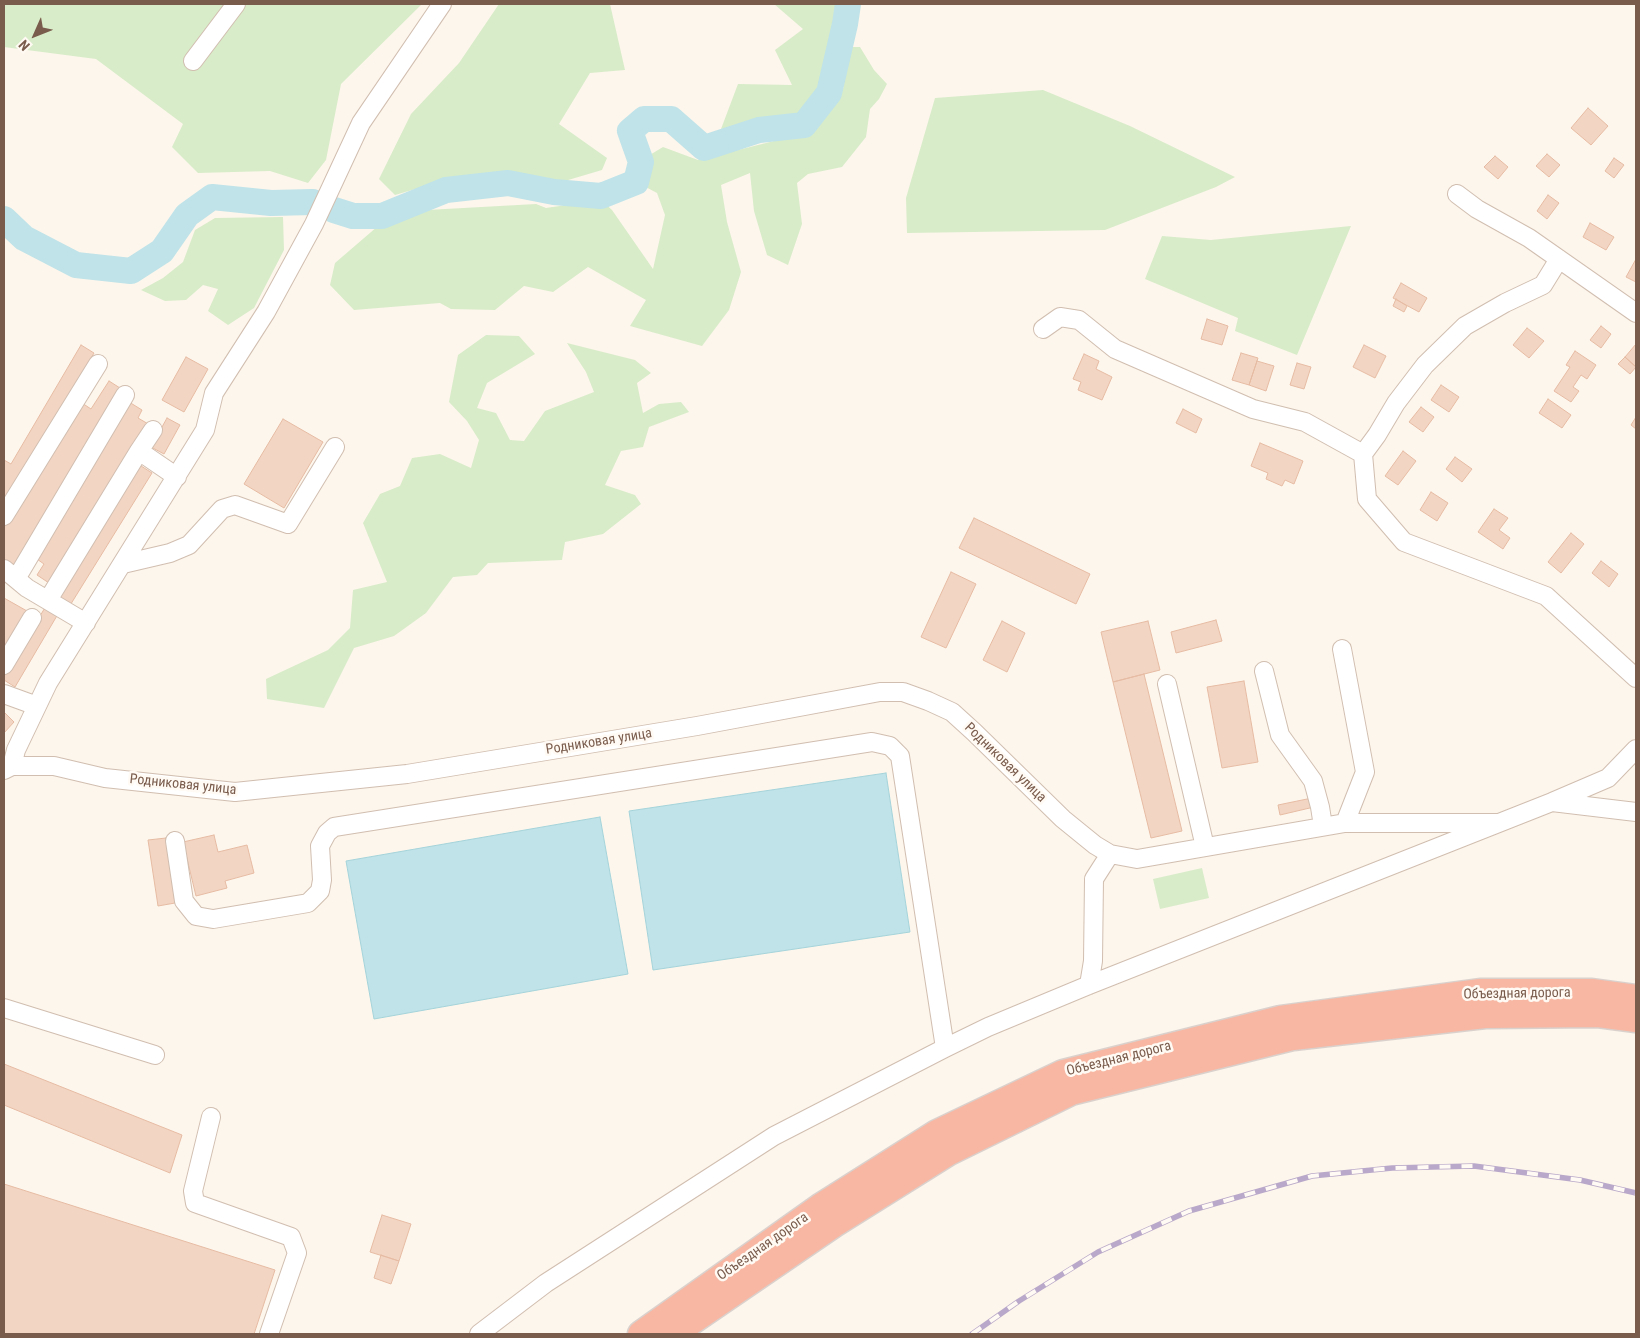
<!DOCTYPE html>
<html>
<head>
<meta charset="utf-8">
<style>
  body { margin:0 }
  #map { position:relative; width:1640px; height:1338px; overflow:hidden; background:#fdf6ec; font-family:"Roboto Condensed",sans-serif }
  canvas { display:block }
  .frame { position:absolute; inset:0; border:5px solid #7a5c4d; pointer-events:none }
  .north { position:absolute; left:10px; top:10px; width:50px; height:50px; -webkit-text-stroke:4px #fffaf3; paint-order:stroke; rotate:226deg; font-size:14px; font-weight:700; line-height:20px; text-align:center; color:#7a5c4d }
  .north::after { content:''; display:block; margin:auto; width:18px; height:22px; background:#7a5c4d; clip-path:polygon(50% 0,100% 100%,50% 72%,0 100%) }
</style>
</head>
<body>
<div id="map">
<canvas width="1640" height="1338"></canvas>
<div class="frame"></div>
<div class="north">N</div>
</div>
<script>
const ctx = document.querySelector('canvas').getContext('2d');
ctx.lineJoin = 'round';
function paint(path, color) { ctx.fillStyle = color; ctx.fill(path, 'evenodd'); }
const shape = rows => new Path2D(rows.map(r => 'M' + r).join(''));
function stroke(path, color, width, dash) { ctx.strokeStyle = color; ctx.lineWidth = width; ctx.lineCap = dash ? 'butt' : 'round'; ctx.setLineDash(dash || []); ctx.stroke(path); }
function write(font, color, halo, rows, align = 'center') {
  ctx.font = font + ' "Roboto Condensed",sans-serif'; ctx.lineWidth = 5; ctx.setLineDash([]); ctx.textBaseline = 'middle'; ctx.strokeStyle = halo; ctx.fillStyle = color; for (const [text, x, y, turn = 0] of rows) {
    ctx.save(); ctx.translate(x, y); ctx.rotate((+turn || 0) * Math.PI / 180); ctx.textAlign = isNaN(turn) ? turn : align; if (halo) ctx.strokeText(text, 0, 0); ctx.fillText(text, 0, 0); ctx.restore();
  }
}
paint(shape([
  [4,4,422,4,341,84,326,160,308,183,270,171,198,173,172,147,183,124,96,59,4,47],
  [499,4,610,4,625,70,590,73,559,124,607,158,602,170,558,183,526,175,460,176,395,195,379,179,411,114,459,63],
  [774,4,838,4,826,82,801,119,765,120,721,129,738,84,792,85,775,50,803,29],
  [850,47,860,47,874,70,887,84,879,99,870,109,866,137,842,167,808,174,797,183,802,224,788,265,767,255,754,211,750,173,721,185,727,222,741,272,729,310,702,346,630,326,646,300,588,267,553,292,524,286,495,310,451,309,440,303,354,310,330,285,335,263,385,220,427,210,536,204,546,208,601,200,612,210,653,269,665,215,657,193,642,185,635,178,638,162,663,147,698,160,798,135,843,89],
  [1043,90,1130,126,1235,177,1216,187,1105,230,907,233,906,198,935,98],
  [283,217,284,250,254,308,228,325,208,311,218,289,203,285,186,300,165,301,141,290,163,278,183,262,195,230,215,218],
  [1351,226,1297,355,1235,331,1238,318,1145,279,1162,236,1211,240],
  [486,335,519,336,535,354,487,383,477,408,496,413,510,440,524,441,545,411,594,392,586,372,567,343,635,360,651,373,637,383,643,413,659,404,681,402,689,412,649,427,643,447,621,451,605,485,635,495,641,504,603,534,565,542,562,560,488,563,477,575,453,577,426,613,394,636,354,648,324,708,267,699,266,679,328,650,350,628,353,590,387,582,363,523,380,494,400,486,412,458,440,454,471,468,479,440,467,421,449,402,458,355],
  [1202,868,1209,898,1160,909,1153,879]
]), '#d8ecc9');
const water = shape([
  [886,773,910,932,653,970,629,811,886,773],
  [600,817,628,974,374,1019,346,861,600,817]
]);
paint(water, '#bfe3e8');
stroke(water, '#a5d3da', 1);
stroke(shape([
  [334,210,353,216,382,216,446,190,508,183,554,192,601,196,636,182,641,162,630,131,644,119,671,119,704,148,759,130,804,125,829,93,845,24,848,4],
  [4,219,24,238,76,265,131,271,162,251,187,215,212,197,271,203,313,202]
]), '#bfe3e8', 26);
const building = shape([
  [1588,108,1608,126,1591,145,1571,128,1588,108],
  [1547,154,1560,165,1549,177,1536,166,1547,154],
  [1495,156,1508,167,1498,179,1484,167,1495,156],
  [1614,158,1624,165,1614,178,1605,171,1614,158],
  [1548,195,1559,203,1547,219,1537,211,1548,195],
  [1590,223,1614,237,1606,250,1583,237,1590,223],
  [1636,259,1636,282,1626,277,1636,259],
  [1401,283,1427,298,1419,312,1393,298,1401,283],
  [1396,299,1407,306,1404,312,1393,306,1396,299],
  [1207,319,1228,326,1222,345,1201,339,1207,319],
  [1601,326,1611,334,1601,348,1590,340,1601,326],
  [1527,328,1544,341,1529,358,1513,345,1527,328],
  [1636,344,1636,367,1625,357,1636,344],
  [81,345,94,353,4,505,4,460,11,464,81,345],
  [1364,345,1386,356,1375,378,1353,367,1364,345],
  [1575,351,1596,365,1587,379,1581,375,1573,387,1579,391,1571,402,1554,391,1570,367,1566,365,1575,351],
  [1241,353,1258,358,1249,385,1232,380,1241,353],
  [1084,354,1099,361,1096,369,1112,377,1102,400,1078,390,1081,382,1073,379,1084,354],
  [186,357,208,369,184,412,162,400,186,357],
  [1625,357,1636,367,1630,374,1618,364,1625,357],
  [1257,361,1274,366,1266,391,1249,385,1257,361],
  [1297,363,1311,367,1304,389,1290,385,1297,363],
  [109,381,120,388,17,567,4,559,4,524,79,401,91,409,109,381],
  [1441,385,1459,397,1449,412,1431,400,1441,385],
  [1548,399,1571,415,1562,428,1539,413,1548,399],
  [129,402,142,410,138,418,150,425,52,585,37,575,44,564,34,557,129,402],
  [1421,407,1434,417,1423,432,1409,422,1421,407],
  [1183,409,1202,419,1196,433,1176,423,1183,409],
  [1636,417,1636,429,1631,425,1636,417],
  [167,418,180,425,164,454,151,447,167,418],
  [283,419,323,442,284,508,244,484,283,419],
  [1260,443,1303,461,1294,484,1285,480,1282,486,1266,479,1268,473,1251,466,1260,443],
  [1403,451,1416,461,1398,485,1385,476,1403,451],
  [1455,457,1472,469,1462,482,1446,469,1455,457],
  [138,464,152,473,69,607,56,598,138,464],
  [1431,492,1448,503,1437,521,1420,510,1431,492],
  [1494,509,1508,518,1499,530,1510,538,1503,549,1478,532,1494,509],
  [974,518,1090,574,1076,604,959,548,974,518],
  [1571,533,1584,544,1561,573,1548,562,1571,533],
  [1601,561,1618,574,1609,587,1592,573,1601,561],
  [951,572,976,584,946,648,921,637,951,572],
  [4,598,27,611,4,654,4,598],
  [46,606,58,614,15,687,4,680,4,676,46,606],
  [1216,620,1222,641,1176,653,1171,632,1216,620],
  [1002,621,1025,633,1007,672,983,660,1002,621],
  [1148,621,1160,670,1113,682,1101,632,1148,621],
  [1144,674,1182,831,1151,838,1113,682,1144,674],
  [1244,681,1258,762,1222,768,1207,687,1244,681],
  [4,712,14,722,4,733,4,712],
  [1312,798,1314,807,1280,815,1278,805,1312,798],
  [214,835,218,852,247,845,254,873,225,881,227,888,196,896,183,842,214,835],
  [166,838,175,903,158,906,148,840,166,838],
  [4,1064,182,1135,170,1173,4,1105,4,1064],
  [4,1184,275,1270,254,1334,4,1334,4,1184],
  [382,1215,411,1224,399,1261,370,1252,382,1215],
  [381,1255,399,1261,391,1284,374,1278,381,1255]
]);
paint(building, '#f3d5c3');
stroke(building, '#e6bba3', 1);
const minor = shape([
  [193,61,236,4],
  [1457,194,1477,209,1529,238,1636,313],
  [1043,329,1060,317,1079,320,1115,349,1253,409,1305,422,1363,454,1367,499,1404,542,1546,596,1636,678],
  [139,451,153,430],
  [1363,454,1377,435,1396,403,1425,365,1465,326,1505,303,1543,285,1559,259],
  [4,516,98,364],
  [123,564,170,553,189,545,222,509,235,505,288,524,335,447],
  [4,569,27,588,86,623],
  [16,579,125,395],
  [48,600,139,451,177,477],
  [1342,649,1365,772,1345,823],
  [4,665,32,618],
  [1264,671,1280,735,1313,781,1320,807,1323,826],
  [1167,684,1205,847],
  [4,694,37,706],
  [12,766,16,750,48,683,205,430,214,393,266,312,314,224,361,123,442,4],
  [4,770,12,766,54,766,105,778,235,792,407,774,697,726,880,692,903,692,928,701,952,712,974,732,1063,819,1095,845,1110,854,1137,859,1345,823,1497,823],
  [1552,802,1636,812],
  [175,841,184,901,196,916,213,919,308,903,320,891,322,880,320,846,327,833,334,827,872,742,890,746,900,756,945,1048],
  [1089,985,1093,961,1094,879,1110,854],
  [4,1008,155,1055],
  [211,1117,193,1191,195,1203,291,1237,297,1253,269,1334],
  [479,1334,546,1283,774,1136,945,1048,988,1027,1089,985,1552,802,1608,778,1636,749]
]);
const highway = shape([
  [641,1334,820,1207,937,1133,1063,1073,1280,1019,1480,992,1592,992,1636,998],
  [673,1334,834,1224,949,1152,1071,1092,1293,1037,1485,1015,1598,1014,1636,1019]
]);
stroke(minor, '#d1beb0', 20);
stroke(highway, '#dad1cd', 29);
stroke(minor, '#fff', 18);
stroke(highway, '#f7b7a3', 26);
const rail = shape([
  [972,1334,1019,1301,1098,1252,1189,1211,1312,1176,1392,1168,1474,1166,1580,1180,1636,1193]
]);
stroke(rail, '#b9a8c9', 5.5);
stroke(rail, '#fffaf3', 4, [11]);
write('14px', '#7a5c4d', '#fffaf3', [
  ["Родниковая улица",599,742,-9],
  ["Родниковая улица",1005,763,44],
  ["Родниковая улица",183,785,6],
  ["Объездная дорога",1517,994,-1],
  ["Объездная дорога",1119,1059,-14],
  ["Объездная дорога",763,1247,-35]
]);
</script>
</body>
</html>
